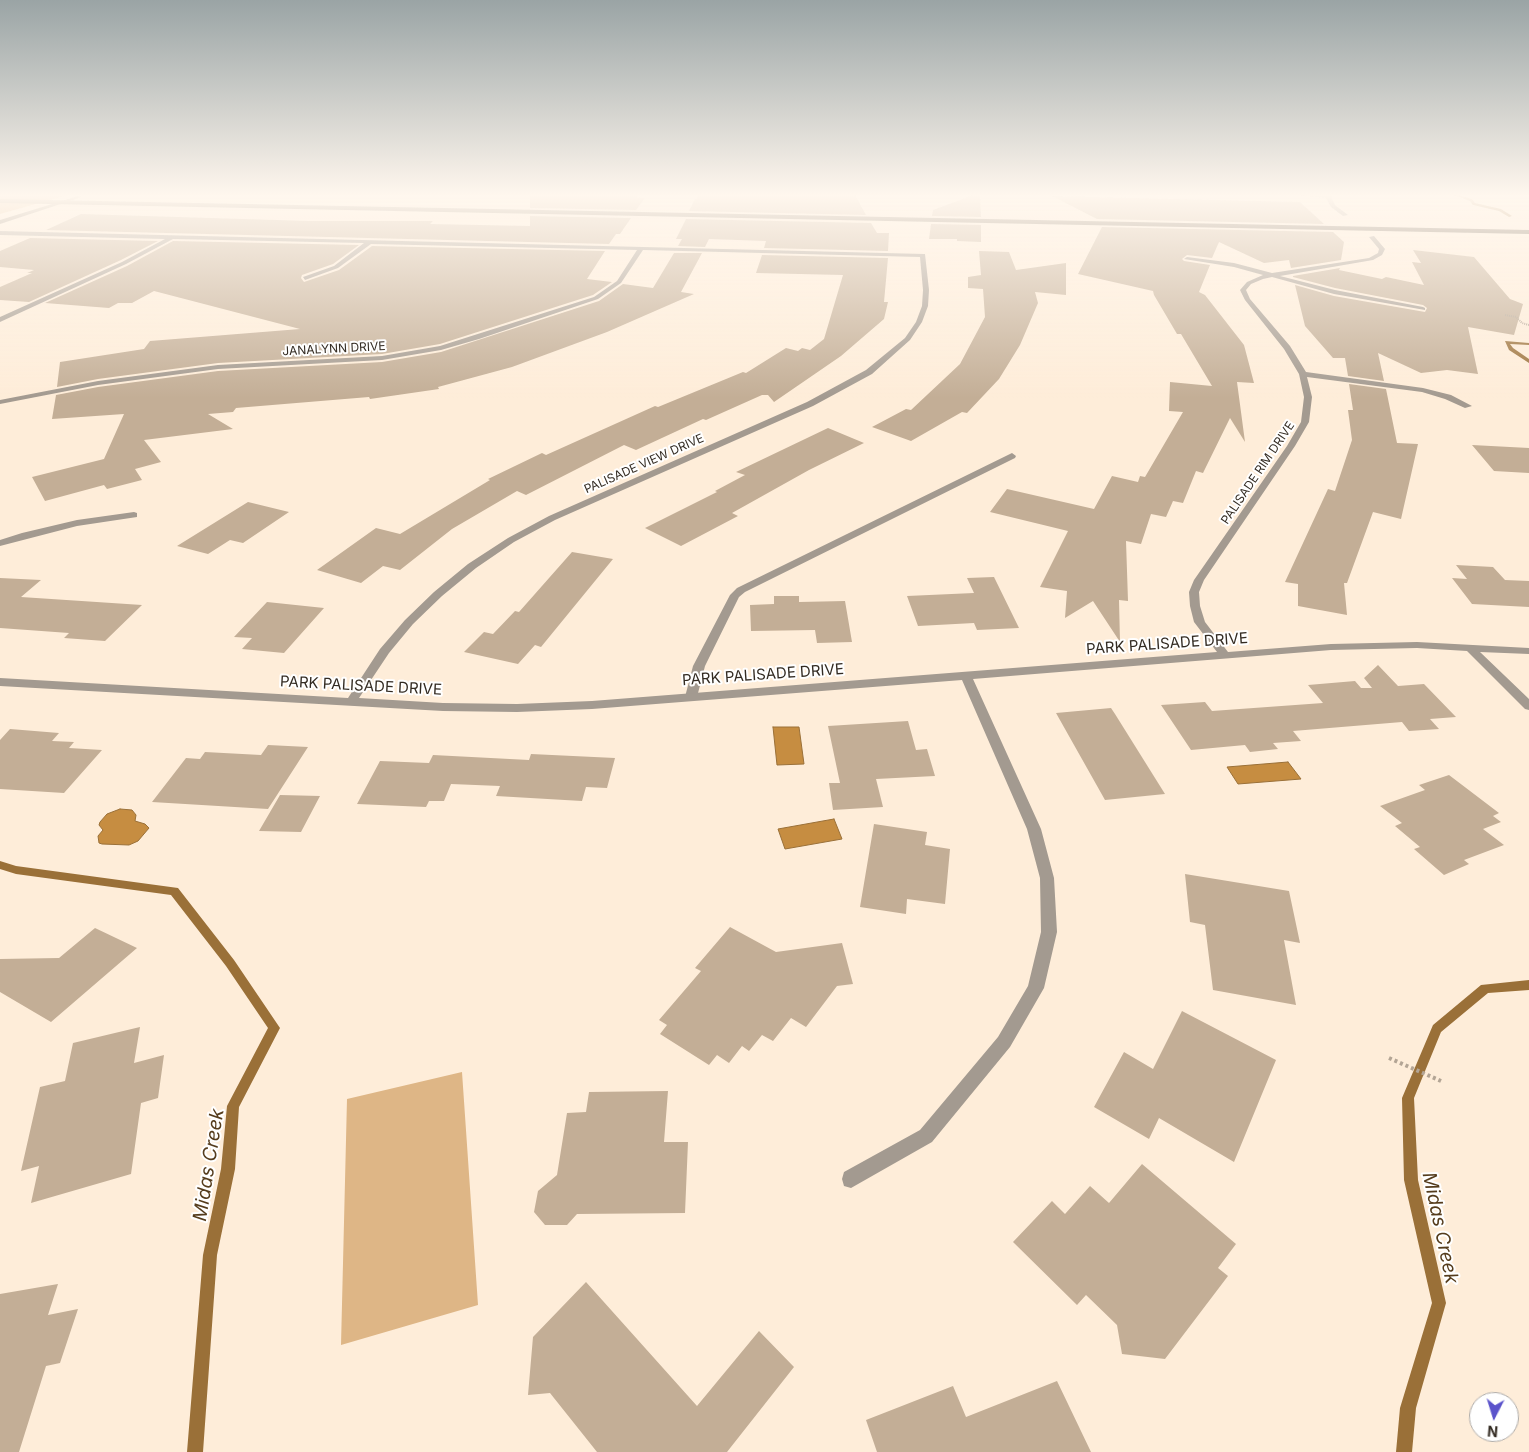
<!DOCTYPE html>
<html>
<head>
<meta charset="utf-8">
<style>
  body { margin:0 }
  #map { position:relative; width:1529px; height:1452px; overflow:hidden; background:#feedd9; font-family:Inter,sans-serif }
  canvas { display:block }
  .north { position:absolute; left:1469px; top:1392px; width:50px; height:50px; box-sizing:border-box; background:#fff; border:1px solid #adaaa7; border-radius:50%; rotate:185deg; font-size:14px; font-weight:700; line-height:20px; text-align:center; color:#332b22 }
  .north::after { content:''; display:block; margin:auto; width:18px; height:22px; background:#5b53cb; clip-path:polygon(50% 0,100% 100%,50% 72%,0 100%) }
</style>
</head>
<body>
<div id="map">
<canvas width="1529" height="1452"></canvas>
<div class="north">N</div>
</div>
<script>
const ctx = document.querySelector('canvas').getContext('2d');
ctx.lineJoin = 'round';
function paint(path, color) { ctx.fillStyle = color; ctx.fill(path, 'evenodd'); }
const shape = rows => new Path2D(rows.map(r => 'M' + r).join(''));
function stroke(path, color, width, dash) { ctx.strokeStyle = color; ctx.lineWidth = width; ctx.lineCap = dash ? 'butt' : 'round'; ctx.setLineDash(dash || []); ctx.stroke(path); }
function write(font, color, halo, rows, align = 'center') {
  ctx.font = font + ' Inter,sans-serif'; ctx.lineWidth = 4; ctx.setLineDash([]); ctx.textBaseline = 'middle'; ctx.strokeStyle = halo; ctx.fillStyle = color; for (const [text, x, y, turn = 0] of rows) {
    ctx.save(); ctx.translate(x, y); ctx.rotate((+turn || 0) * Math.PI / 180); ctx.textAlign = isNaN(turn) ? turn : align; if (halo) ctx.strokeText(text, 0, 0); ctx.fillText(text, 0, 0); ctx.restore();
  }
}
paint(shape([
  [0,195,68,195,0,214],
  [462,1072,478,1305,341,1345,347,1099]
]), '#deb686');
const water = shape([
  [773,727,799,727,804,764,777,765,773,727],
  [1288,762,1301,779,1238,784,1227,767,1288,762],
  [120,809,132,810,136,815,135,821,145,824,149,828,138,841,129,845,102,844,99,843,98,836,103,830,99,825,100,822,107,814,120,809],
  [834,819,842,839,785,849,778,829,834,819]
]);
paint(water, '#c68d41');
stroke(water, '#9a7038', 1);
paint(shape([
  [1454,195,1458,195,1472,199,1475,203,1501,209,1512,216,1509,217,1499,211,1473,205,1470,201,1454,195],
  [1505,341,1529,343,1529,345,1510,344,1513,348,1529,359,1529,363,1509,350,1505,341],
  [0,861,16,866,178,888,234,960,280,1028,239,1107,235,1169,217,1255,203,1452,187,1452,203,1255,221,1169,227,1106,268,1028,226,966,171,895,16,874,0,869,0,861],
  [1529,980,1529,990,1488,993,1441,1032,1414,1098,1418,1180,1446,1303,1416,1408,1412,1452,1396,1452,1400,1408,1432,1303,1404,1180,1402,1098,1433,1025,1481,985,1529,980]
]), '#9a7038');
paint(shape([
  [530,195,638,195,636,197,645,198,636,210,530,208],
  [699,195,855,195,866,215,689,211,695,199,697,199],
  [973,195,980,195,981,217,932,216,933,210],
  [1052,196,1300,202,1324,224,1097,219],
  [81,214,310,221,433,221,430,224,530,226,530,216,631,218,620,234,616,234,609,244,46,230],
  [686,219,871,223,877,233,889,233,888,251,764,248,766,241,709,239,705,247,678,246,682,239,676,239],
  [931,224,981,225,981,242,957,241,957,239,929,239],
  [1102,227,1333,232,1344,242,1341,260,1291,268,1289,260,1264,263,1219,242,1212,258,1187,255,1182,259,1184,261,1210,265,1199,292,1205,295,1244,345,1254,383,1237,382,1245,442,1230,418,1203,473,1196,471,1183,503,1173,501,1166,517,1151,514,1141,544,1126,541,1128,601,1119,600,1120,642,1093,601,1065,618,1067,591,1040,587,1068,531,990,512,1007,489,1094,509,1112,476,1138,482,1140,476,1145,477,1183,412,1169,411,1170,382,1212,386,1181,334,1177,334,1154,295,1153,291,1078,274],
  [30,238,158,241,121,260,29,302,0,300,0,287,32,273,27,273,34,270,0,267,0,251],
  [173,241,359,245,333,264,302,275,301,278,304,282,339,270,372,246,605,251,587,279,612,282,593,295,440,344,382,354,218,363,98,379,57,387,60,362,144,349,150,341,300,329,154,291,132,303,118,303,109,308,45,303,127,266],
  [1413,250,1474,257,1510,299,1523,304,1514,335,1468,327,1478,374,1447,370,1421,373,1378,353,1384,381,1348,376,1345,358,1333,358,1305,326,1295,285,1334,296,1425,312,1427,308,1423,305,1335,288,1293,277,1293,276,1340,268,1339,270,1382,279,1386,277,1424,285,1412,262,1421,263],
  [979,251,1009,252,1016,270,1066,263,1066,295,1035,292,1038,303,1020,345,999,379,967,413,962,412,911,441,872,427,906,409,911,410,960,364,985,317,983,289,968,288,968,277,981,275],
  [674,253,702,253,681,292,694,294,607,332,512,367,438,387,439,389,370,399,369,397,236,408,233,412,208,414,233,429,144,440,161,462,135,469,142,480,107,489,104,485,45,501,32,477,104,459,124,414,52,419,56,395,98,387,218,371,382,362,441,352,599,301,623,284,653,288],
  [762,255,888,258,884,302,888,302,884,319,841,356,774,402,768,395,762,395,706,420,703,419,636,450,624,445,526,495,517,491,452,529,400,570,383,566,361,583,317,570,376,528,400,534,490,480,488,479,542,453,546,455,655,406,658,407,743,372,746,373,786,348,798,351,802,348,810,350,824,339,843,275,756,273],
  [1349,384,1386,389,1397,443,1418,444,1401,519,1373,512,1347,583,1344,583,1347,615,1298,606,1298,584,1285,582,1328,489,1335,491,1352,440,1348,410,1353,410],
  [828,428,864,443,809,470,732,513,738,516,681,546,645,528,717,492,715,491,745,475,736,472],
  [1472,445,1529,448,1529,473,1494,471],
  [248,502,289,512,243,543,230,540,208,554,177,546],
  [572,552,613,559,541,647,535,645,518,664,464,652,484,632,493,634,515,611,519,612],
  [1456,565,1493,567,1505,580,1529,581,1529,607,1472,604,1452,578,1467,579],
  [994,577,1019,628,977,630,974,623,918,626,907,596,974,593,967,578],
  [0,578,41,580,21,597,142,605,105,641,64,638,69,633,0,628],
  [774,596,799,596,799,602,845,601,852,642,817,643,815,630,751,631,750,605,774,604],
  [267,602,324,608,284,653,242,649,252,638,234,637],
  [1378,665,1398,686,1424,684,1456,717,1430,719,1439,729,1409,731,1402,722,1293,731,1301,741,1273,743,1278,749,1250,752,1245,745,1191,750,1161,705,1205,702,1212,711,1323,703,1308,685,1355,681,1361,688,1372,688,1364,678],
  [1111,708,1115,714,1165,794,1105,800,1056,713],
  [908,721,916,750,927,749,935,776,876,779,883,807,833,810,829,783,840,783,828,726],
  [10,729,59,733,52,741,74,742,69,748,102,750,64,793,0,789,0,740],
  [268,745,308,747,268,809,152,802,186,758,200,759,205,752,261,755],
  [531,754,615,758,607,788,586,787,582,801,496,796,500,786,451,784,444,801,429,801,426,807,357,804,380,761,429,763,433,755,529,760],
  [1449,775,1499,813,1493,816,1501,822,1483,829,1504,845,1464,860,1469,864,1444,875,1414,849,1420,847,1395,826,1402,823,1380,806,1425,790,1419,785],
  [280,795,320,796,301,832,259,831],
  [874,824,927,832,925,845,950,849,945,904,907,899,906,914,860,907],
  [1185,874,1289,891,1300,943,1284,940,1296,1005,1213,990,1205,925,1190,922],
  [730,927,776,952,842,943,853,984,837,986,806,1027,791,1018,773,1041,762,1035,749,1051,742,1046,729,1063,717,1055,709,1065,660,1034,667,1025,659,1020,701,971,695,968],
  [95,928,137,948,51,1022,0,992,0,959,59,958],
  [1182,1011,1276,1060,1234,1162,1159,1118,1149,1139,1094,1107,1124,1052,1153,1069],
  [140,1027,134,1063,164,1055,158,1098,141,1103,131,1174,31,1203,39,1166,21,1171,40,1087,65,1081,73,1043],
  [668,1091,664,1142,688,1142,685,1213,577,1214,567,1225,545,1225,534,1212,538,1191,557,1175,567,1113,586,1112,589,1092],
  [1142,1164,1236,1244,1218,1268,1228,1276,1165,1359,1122,1354,1117,1325,1086,1295,1077,1305,1013,1242,1052,1201,1065,1214,1090,1186,1109,1203],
  [586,1282,697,1406,759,1331,794,1367,727,1452,597,1452,550,1393,528,1395,533,1337],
  [58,1284,48,1315,78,1309,60,1363,46,1366,19,1452,0,1452,0,1294],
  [1057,1381,1091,1452,877,1452,866,1420,953,1386,966,1417]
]), '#c3ae96');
stroke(shape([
  [1505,315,1516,317,1522,323,1529,325]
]), '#b3a595', 2, [1, 1]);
stroke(shape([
  [1389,1058,1441,1081]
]), '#b3a595', 4, [3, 3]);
paint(shape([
  [1012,453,1016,456,1015,458,745,592,739,597,705,666,697,697,695,700,687,700,685,697,693,666,730,595,737,588,1012,453]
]), '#a39a90');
paint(shape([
  [1300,195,1332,195,1331,197,1335,205,1348,215,1343,216,1331,207,1326,198,1300,195],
  [0,231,925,254,929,290,928,306,922,322,910,340,872,374,813,406,555,520,514,542,476,568,442,596,413,624,389,653,359,698,443,703,517,704,592,701,1217,652,1194,622,1190,606,1189,592,1194,580,1287,446,1301,422,1304,397,1299,374,1284,349,1245,300,1240,290,1247,282,1263,275,1234,267,1184,259,1187,257,1234,263,1272,273,1369,258,1378,253,1379,249,1369,237,1374,236,1385,249,1382,255,1373,260,1280,276,1335,290,1423,307,1425,308,1425,310,1334,294,1272,277,1263,279,1251,284,1246,290,1250,299,1290,346,1306,372,1423,388,1451,395,1472,406,1465,408,1445,399,1422,392,1307,377,1312,397,1309,422,1295,446,1204,580,1199,592,1200,606,1205,622,1228,652,1331,644,1417,642,1529,648,1529,654,1480,652,1529,699,1529,710,1525,709,1467,651,1417,648,1331,650,973,679,1041,829,1054,878,1057,932,1044,988,1010,1047,932,1142,851,1188,844,1186,842,1179,844,1172,920,1130,998,1037,1028,986,1041,932,1040,878,1027,829,962,680,592,709,517,712,443,711,0,686,0,678,348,698,380,649,405,620,434,592,468,564,508,538,549,516,807,402,866,370,905,338,916,322,922,306,923,290,920,257,643,250,621,283,598,299,479,339,441,350,382,360,218,369,98,385,0,404,0,400,98,381,218,365,382,356,440,346,594,297,617,281,637,250,371,244,338,268,305,280,303,277,334,266,364,243,173,239,126,264,0,322,0,317,122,262,165,239,0,235,0,231],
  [134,512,137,513,137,517,77,526,0,546,0,540,22,533,77,520,134,512]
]), '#a39a90');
paint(shape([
  [78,196,82,197,0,224,0,220,78,196]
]), '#7f7263');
paint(shape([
  [0,199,1529,230,1529,234,0,203,0,199]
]), '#645543');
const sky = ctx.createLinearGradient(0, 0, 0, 398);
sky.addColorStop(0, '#9aa4a5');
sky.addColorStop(0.49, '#fff7ee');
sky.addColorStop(1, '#fff7ee00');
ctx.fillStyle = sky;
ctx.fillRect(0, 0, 1529, 398);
write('12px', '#332b22', '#fff', [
  ["JANALYNN DRIVE",334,349,-3],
  ["PALISADE VIEW DRIVE",644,464,-24],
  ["PALISADE RIM DRIVE",1258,473,-56]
]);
write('15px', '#332b22', '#fff', [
  ["PARK PALISADE DRIVE",1167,644,-4],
  ["PARK PALISADE DRIVE",763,675,-4],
  ["PARK PALISADE DRIVE",361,686,3]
]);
write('italic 19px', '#553c1c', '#fff', [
  ["Midas Creek",209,1165,-81],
  ["Midas Creek",1440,1228,78]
]);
</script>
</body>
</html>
